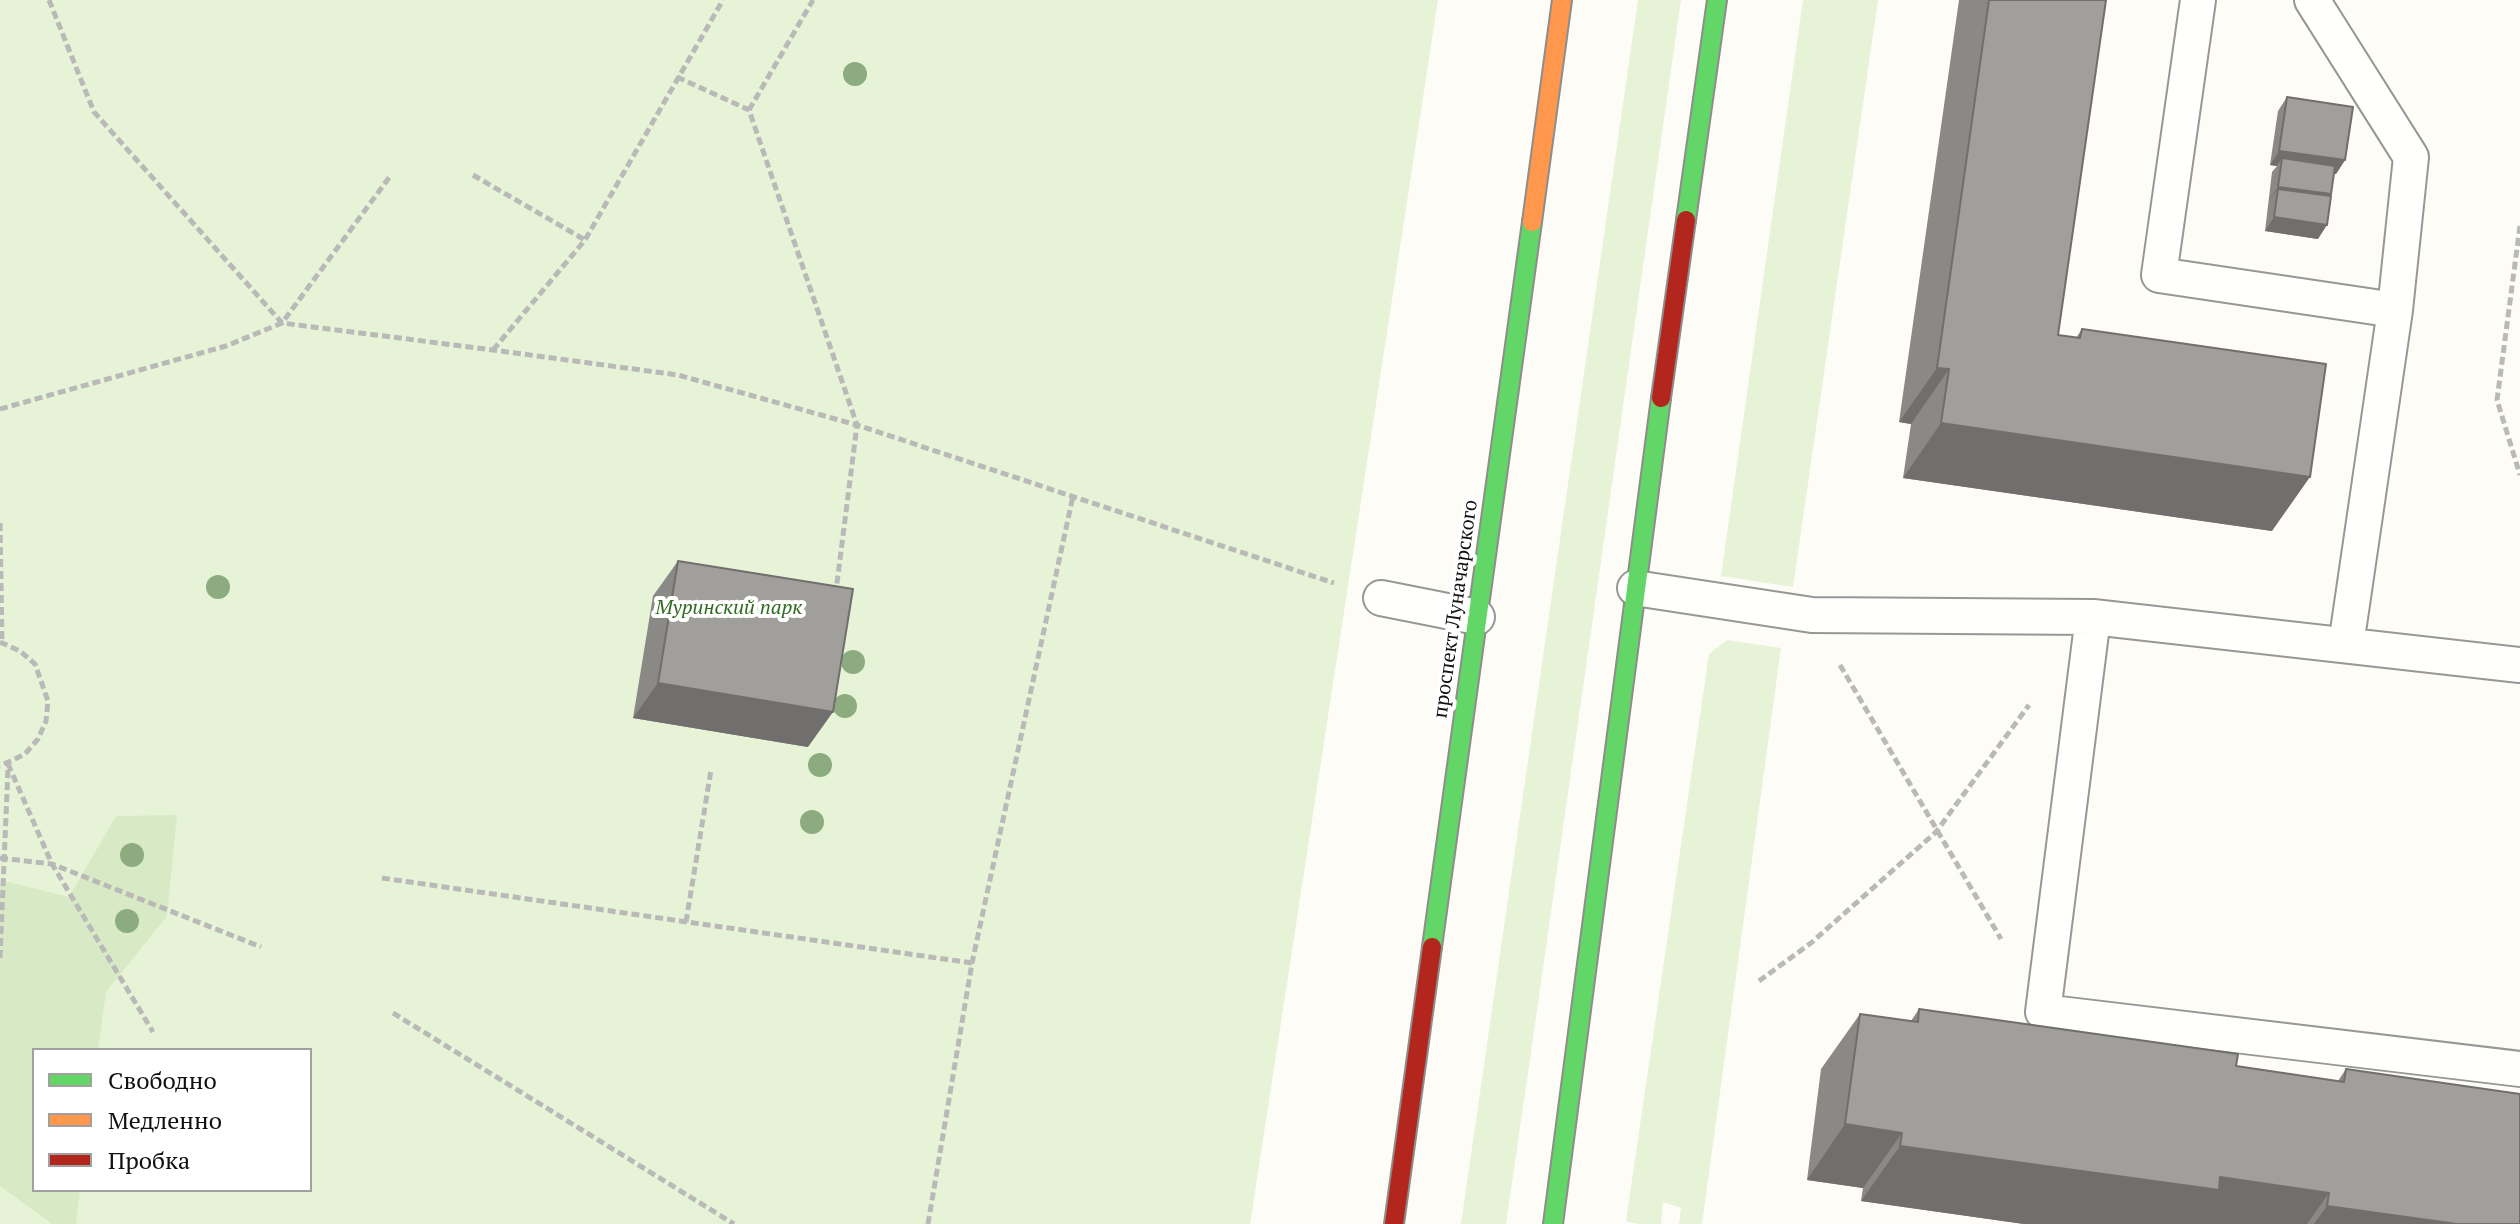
<!DOCTYPE html>
<html>
<head>
<meta charset="utf-8">
<style>
  body { margin:0 }
  #map { position:relative; width:2520px; height:1224px; overflow:hidden; background:#fdfcf7; font-family:"PT Serif",serif }
  canvas { display:block }
  .legend { position:absolute; left:32px; top:1048px; width:280px; height:144px; box-sizing:border-box; background:#fff; border:2px solid #a0a0a0; margin:0; padding:10px 14px; list-style:none; font-size:24px; color:#111 }
  .legend li { display:flex; align-items:center; gap:16px; height:40px }
  .legend b { width:40px; border:2px solid #a0a0a0 }
</style>
</head>
<body>
<div id="map">
<canvas width="2520" height="1224"></canvas>
<ul class="legend">
<li><b style="height:10px;background:#63d668"></b>Свободно</li>
<li><b style="height:10px;background:#ff974d"></b>Медленно</li>
<li><b style="height:10px;background:#b3261e"></b>Пробка</li>
</ul>
</div>
<script>
const ctx = document.querySelector('canvas').getContext('2d');
ctx.lineJoin = 'round';
function paint(path, color) { ctx.fillStyle = color; ctx.fill(path, 'evenodd'); }
const shape = rows => new Path2D(rows.map(r => 'M' + r).join(''));
function stroke(path, color, width, dash) { ctx.strokeStyle = color; ctx.lineWidth = width; ctx.lineCap = dash ? 'butt' : 'round'; ctx.setLineDash(dash || []); ctx.stroke(path); }
function write(font, color, halo, rows, align = 'center') {
  ctx.font = font + ' "PT Serif",serif'; ctx.lineWidth = 8; ctx.setLineDash([]); ctx.textBaseline = 'middle'; ctx.strokeStyle = halo; ctx.fillStyle = color; for (const [text, x, y, turn = 0] of rows) {
    ctx.save(); ctx.translate(x, y); ctx.rotate((+turn || 0) * Math.PI / 180); ctx.textAlign = isNaN(turn) ? turn : align; if (halo) ctx.strokeText(text, 0, 0); ctx.fillText(text, 0, 0); ctx.restore();
  }
}
paint(shape([
  [0,0,1438,0,1250,1224,0,1224],
  [34,1050,310,1050,310,1190,34,1190],
  [1638,0,1681,0,1531,1052,1506,1224,1461,1224],
  [1803,0,1878,0,1793,587,1721,576],
  [1727,640,1781,648,1702,1224,1679,1224,1681,1208,1663,1202,1661,1224,1638,1224,1626,1221,1709,654]
]), '#e7f3d7');
paint(shape([
  [177,815,167,916,106,992,98,1050,34,1050,34,1190,80,1190,76,1224,52,1224,0,1186,0,885,9,882,69,897,116,816]
]), '#d8eac5');
const lane = shape([
  [2198,0,2159,275,2395,310],
  [2312,0,2411,157,2395,310,2346,645],
  [1635,588,1812,615,2093,617,2520,665],
  [1381,598,1477,617],
  [2093,617,2043,1012,2520,1069]
]);
const fast = shape([
  [1686,220,1717,0],
  [1432,947,1532,222],
  [1553,1224,1661,398]
]);
const slow = shape([
  [1532,222,1562,0]
]);
const jam = shape([
  [1661,398,1686,220],
  [1394,1224,1432,947]
]);
stroke(lane, '#979795', 38);
stroke(fast, '#8e8d8b', 22);
stroke(slow, '#8e8d8b', 22);
stroke(jam, '#8e8d8b', 22);
stroke(shape([
  [49,0,94,112,282,323,391,175],
  [677,77,749,110,857,425,836,591],
  [749,110,813,0],
  [473,175,585,240],
  [2520,226,2497,400,2520,475],
  [493,350,585,240,723,0],
  [0,409,226,346,282,323,493,350,678,375,857,425,1334,583],
  [0,523,2,643],
  [0,642,20,651,35,664,48,701,46,721,38,739,25,754,0,766],
  [1840,665,2001,939],
  [8,764,52,864,153,1032],
  [0,858,52,864,261,947],
  [382,878,972,963],
  [686,922,711,770],
  [0,958,8,769],
  [1759,981,1811,943,1936,832,2029,705],
  [393,1013,734,1224],
  [928,1224,972,963,1073,496]
]), '#b9b9b8', 5, [8, 4]);
stroke(lane, '#fffffe', 34);
stroke(fast, '#63d668', 18);
stroke(slow, '#ff974d', 18);
stroke(jam, '#b3261e', 18);
ctx.fillStyle = '#8cac80';
for (const [x, y] of [
  [855,74],
  [218,587],
  [853,662],
  [845,706],
  [820,765],
  [812,822],
  [132,855],
  [127,921]
]) { ctx.beginPath(); ctx.arc(x, y, 12, 0, 2 * Math.PI); ctx.fill(); }
paint(shape([
  [1959,0,2106,0,2058,335,2076,338,2082,329,2272,531,1903,478,1911,424,1899,422],
  [2287,97,2345,160,2336,174,2334,174,2330,196,2318,239,2265,231,2272,172,2277,166,2270,165,2278,111],
  [678,561,808,747,633,718,653,596],
  [1919,1009,2236,1066,2338,1081,2346,1069,2520,1224,2024,1224,1861,1201,1863,1188,1807,1180,1821,1069,1860,1014,1911,1021]
]), '#8a8986');
paint(shape([
  [2279,151,2345,160,2336,174,2281,166,2282,158,2277,166,2270,165],
  [2278,187,2331,194,2322,208,2278,189,2269,200],
  [2274,217,2327,225,2318,239,2265,231],
  [1937,368,1949,369,1911,424,1899,422],
  [1941,423,2310,477,2272,531,1903,478],
  [658,683,833,712,808,747,633,718],
  [1845,1124,1902,1133,1863,1188,1807,1180],
  [1900,1146,2220,1177,2329,1193,2307,1224,2024,1224,1861,1201],
  [2327,1206,2457,1224,2314,1224]
]), '#716f6d');
const building = shape([
  [1989,0,2106,0,2058,335,2080,338,2082,329,2326,364,2310,477,1941,423,1949,369,1937,368,1989,0],
  [2287,97,2353,107,2345,160,2279,151,2287,97],
  [2282,158,2335,166,2331,194,2278,187,2282,158],
  [2278,189,2331,196,2327,225,2274,217,2278,189],
  [678,561,853,589,833,712,658,683,678,561],
  [1919,1009,2238,1054,2236,1066,2344,1082,2346,1069,2520,1094,2520,1224,2457,1224,2327,1206,2329,1193,2220,1177,2219,1190,1900,1146,1902,1133,1845,1124,1860,1014,1918,1022,1919,1009]
]);
paint(building, '#a19f9c');
stroke(building, '#716f6d', 2);
write('italic 20px', '#2f6b1f', '#fff', [
  ["Муринский парк",729,608]
]);
write('20px', '#111', '#fff', [
  ["проспект Луначарского",1456,609,-82]
]);
</script>
</body>
</html>
